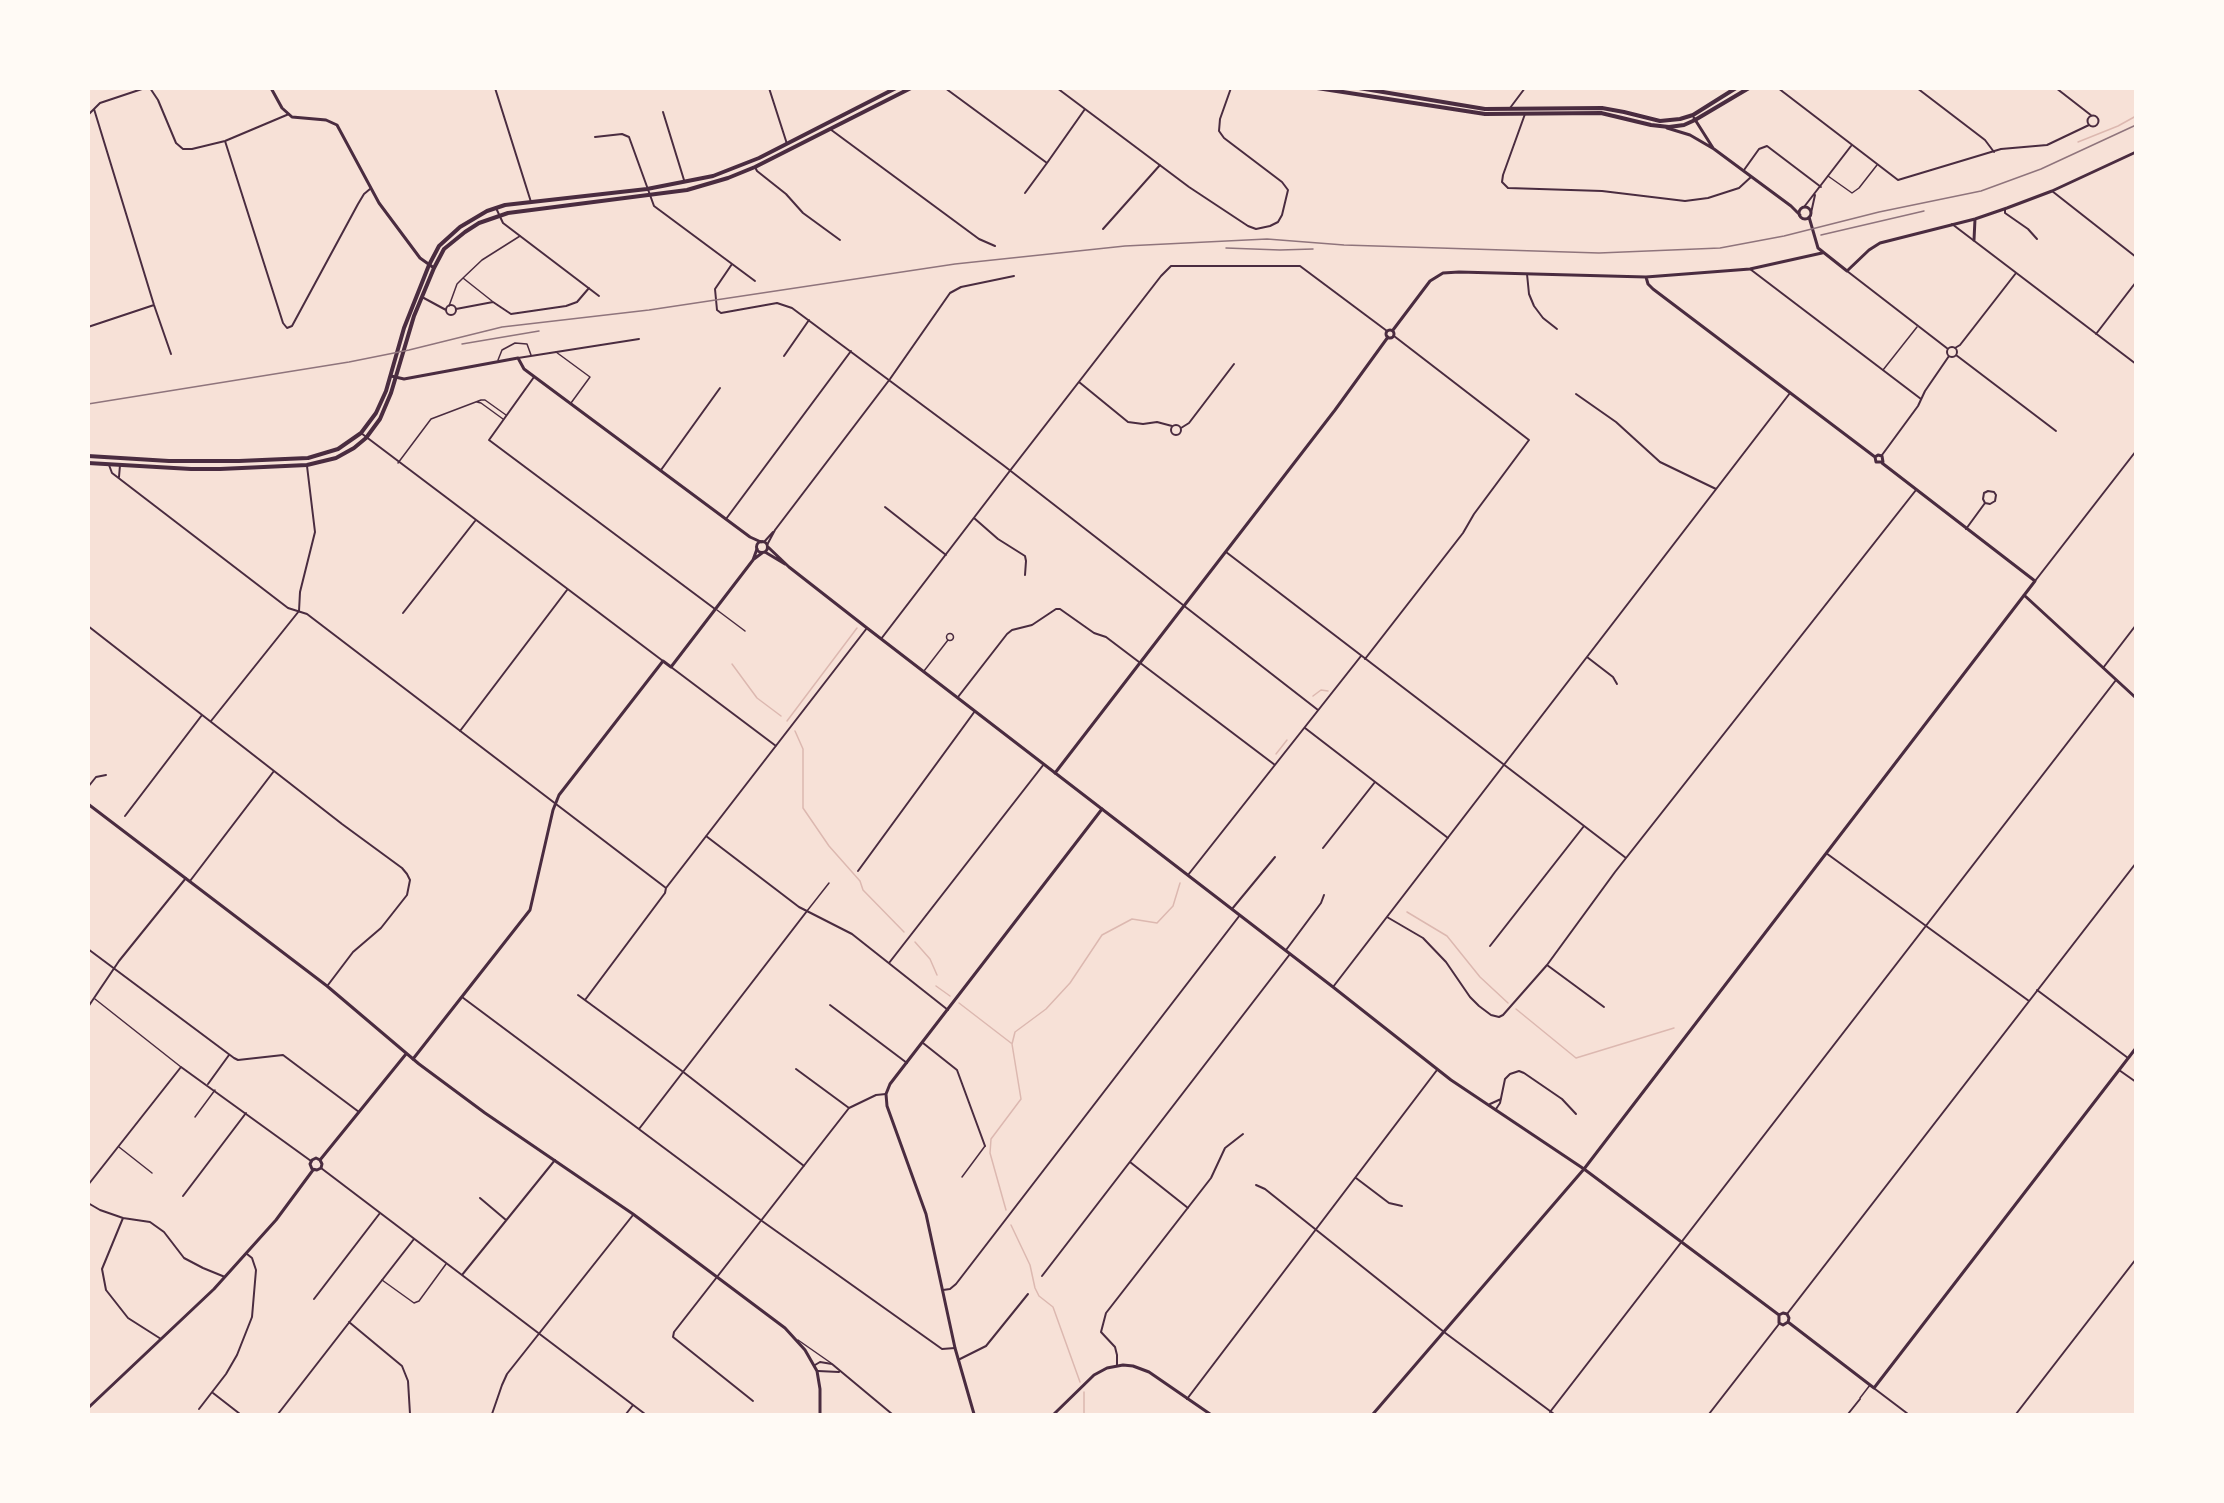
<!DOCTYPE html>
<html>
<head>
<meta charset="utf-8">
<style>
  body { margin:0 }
  #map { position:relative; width:2224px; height:1503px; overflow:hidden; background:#f7e1d7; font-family:"Archivo Narrow",sans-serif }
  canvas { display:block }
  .frame { position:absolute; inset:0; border:90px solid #fffaf5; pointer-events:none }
</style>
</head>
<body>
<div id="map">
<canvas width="2224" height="1503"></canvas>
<div class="frame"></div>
</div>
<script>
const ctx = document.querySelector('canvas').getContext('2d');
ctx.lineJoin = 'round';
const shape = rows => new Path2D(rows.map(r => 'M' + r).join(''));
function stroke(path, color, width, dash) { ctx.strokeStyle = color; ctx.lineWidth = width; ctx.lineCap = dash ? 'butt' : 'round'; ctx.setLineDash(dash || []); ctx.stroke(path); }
stroke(shape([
  [2078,142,2118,126,2136,116],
  [732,664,757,698,781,716],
  [1313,696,1321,690,1328,691],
  [787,721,857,628],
  [795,731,803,749,803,808,829,846,860,881,863,890,904,932],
  [1276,754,1287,740],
  [1407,912,1447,936,1480,977,1508,1003],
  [915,942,930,959,937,975],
  [936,986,950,996],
  [959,1003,1011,1043],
  [1516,1009,1576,1058,1674,1028],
  [1006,1210,990,1153,991,1139,1021,1099,1012,1044,1015,1032,1046,1009,1070,983,1102,935,1132,919,1157,923,1173,906,1180,883],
  [1011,1225,1030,1265,1035,1288,1039,1296,1053,1307,1080,1382],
  [1084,1414,1084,1392]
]), '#dcb8b0', 1.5);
stroke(shape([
  [1828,176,1852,193,1859,188,1877,165],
  [463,278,492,301],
  [449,306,457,284,463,278,482,260,520,236],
  [556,352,590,377,571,403],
  [498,360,502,350,515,343,527,344,531,355],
  [1883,370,1917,327],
  [477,402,481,403,503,419],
  [398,463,431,419,481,400,485,400,506,415],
  [717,610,745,631],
  '946.5 637a3.5 3.5 0 1 1 7 0a3.5 3.5 0 1 1-7 0Z',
  [924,671,948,640],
  [807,911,829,883],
  [95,999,181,1067],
  [195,1117,215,1090],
  [119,1147,152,1173],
  [962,1177,985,1146],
  [382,1280,414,1303,419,1301,446,1264],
  [798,1340,831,1363],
  [1860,1398,1870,1385]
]), '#4a2c40', 1.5);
stroke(shape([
  [150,88,158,100,176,143,183,149,192,149,225,141,289,114],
  [495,88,531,202],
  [769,88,787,144],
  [945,88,1047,163,1085,109],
  [1057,88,1189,187,1248,226,1256,229,1270,226,1278,222,1282,215,1288,190,1282,182,1224,138,1219,131,1220,119,1231,88],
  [1778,88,1898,180,2001,149,2047,145,2089,125],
  [1917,88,1985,140,1994,152],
  [2056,88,2092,116],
  [1510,108,1525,88],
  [94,109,154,305,171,354],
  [663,112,684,180],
  [1525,114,1503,175,1502,182,1508,188,1602,191,1685,201,1708,198,1739,188,1751,177],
  [88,115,100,103,145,88],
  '2087.5 121a5.5 5.5 0 1 1 11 0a5.5 5.5 0 1 1-11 0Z',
  [830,129,979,239,995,246],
  [595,137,622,134,629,137,654,206,755,281],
  [225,141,283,323,287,328,292,326,358,204,364,194,370,189],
  [755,167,757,171,786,194,803,213,840,240],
  [1744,170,1759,149,1767,146,1821,187],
  [2052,191,2136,257],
  [1025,193,1047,163],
  [1804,207,1851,146],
  [496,208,503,223,599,296],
  [2005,209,2005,213,2028,229,2037,239],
  [1811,213,1815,195],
  [1952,224,2136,364],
  [1103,229,1160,165],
  [732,264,715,289,717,310,721,313,777,303,792,308,1003,465,1318,710],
  [1750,269,1921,399],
  [1847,271,1948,349],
  [1527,274,1529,294,1534,306,1543,318,1557,329],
  [422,297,446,310],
  '446 310a5 5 0 1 1 10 0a5 5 0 1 1-10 0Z',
  [456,309,493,302,511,314,566,306,577,302,589,288],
  [88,327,154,305],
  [2096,334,2136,282],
  '1947 352a5 5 0 1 1 10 0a5 5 0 1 1-10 0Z',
  [1955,348,1960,345,2016,273],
  [1956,355,2056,431],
  [784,356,809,320],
  [518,358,639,339],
  [534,377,489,440,715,609],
  [1079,382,1128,422,1143,424,1157,422,1172,426],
  [1576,394,1616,422,1660,462,1716,489],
  '1171 430a5 5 0 1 1 10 0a5 5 0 1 1-10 0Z',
  [1181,428,1189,423,1234,364],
  [361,433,663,661],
  [1882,455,1918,406,1925,391,1949,356],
  [109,465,112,473,288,608,307,614,666,888],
  [661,470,720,388],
  [119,477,120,465],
  [885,507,946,555],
  [974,518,998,539,1025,556,1026,561,1025,575],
  [726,519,851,351],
  [1966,529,1985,503,1983,499,1984,493,1988,491,1994,492,1996,495,1995,501,1990,504,1985,503],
  [764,542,773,532],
  [767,545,775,530,890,379,950,293,961,287,1014,276],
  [1226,552,1626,858],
  [2035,581,2136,451],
  [299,611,300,592,315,532,307,466],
  [403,613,475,521],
  [88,626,342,824,402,868,407,874,410,880,407,895,381,928,353,952,328,985],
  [881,639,1009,472,1161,276,1171,266,1300,266,1387,331],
  [1587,657,1613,677,1617,684],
  [1365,659,1463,533,1474,514,1529,440,1394,336],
  [671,667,776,746],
  [2103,668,2136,625],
  [958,697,1007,634,1012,630,1032,625,1056,609,1060,609,1094,633,1106,637,1275,765],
  [211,721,299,611],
  [1305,728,1448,838],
  [460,731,567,590],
  [88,787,96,777,106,775],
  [125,816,202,715],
  [706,836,799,907,852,934,948,1010],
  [1323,848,1375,782],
  [1826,853,2029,1001],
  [858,871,975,711],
  [1188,875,1361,656],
  [190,881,274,771],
  [1232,909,1275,857],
  [1387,917,1423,938,1446,962,1470,997,1479,1006,1491,1015,1499,1017,1503,1015,1547,965,1615,872,1916,490],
  [1490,946,1584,826],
  [88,949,234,1058,238,1060,283,1055,359,1112],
  [1286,950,1321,903,1324,895],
  [889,963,1044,764],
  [1547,965,1604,1007],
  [1333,987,1790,393],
  [2037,990,2128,1058],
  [578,995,682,1071,804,1166],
  [462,997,762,1221,942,1349,955,1348],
  [585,1000,665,893,666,888,867,628],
  [830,1005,907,1063],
  [88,1007,119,961,186,878],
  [923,1043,957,1070,985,1146],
  [796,1069,849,1108,876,1095,886,1094],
  [2119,1070,2136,1082],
  [208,1084,229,1055],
  [1490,1104,1501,1099],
  [1496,1109,1500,1103,1505,1079,1510,1074,1519,1071,1524,1073,1562,1099,1576,1114],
  [639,1129,807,911],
  [1130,1162,1188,1208],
  [321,1168,645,1414],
  [1356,1178,1389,1203,1402,1206],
  [88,1185,181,1067,311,1161],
  [1256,1185,1265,1189,1444,1332,1554,1414],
  [183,1196,246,1113],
  [480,1198,506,1220],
  [88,1203,100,1210,123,1218,150,1222,164,1232,184,1258,203,1268,225,1277],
  [123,1218,102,1269,106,1290,128,1318,161,1339],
  [462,1275,555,1160],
  [1042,1276,1290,954],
  [943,1290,950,1289,956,1284,1240,915],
  [314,1299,380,1213],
  [1787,1314,2136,863],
  [349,1322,402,1366,408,1381,410,1414],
  [958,1360,986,1346,1028,1294],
  [815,1365,820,1362,832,1364,892,1414],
  [1117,1365,1117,1355,1115,1347,1101,1332,1106,1313,1211,1178,1225,1148,1243,1134],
  [818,1371,839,1372],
  [1875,1389,1908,1414],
  [213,1393,240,1414],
  [1187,1399,1437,1070],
  [753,1401,673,1337,674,1332,849,1108],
  [199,1409,226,1374,237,1355,252,1317,256,1270,252,1258,247,1254],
  [1550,1412,2116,680],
  [278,1414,414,1239],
  [492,1414,502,1385,507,1374,633,1215],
  [626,1414,633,1405],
  [1709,1414,1779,1324],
  [1848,1414,1860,1399],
  [2016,1414,2136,1259]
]), '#4a2c40', 2);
stroke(shape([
  [1694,118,1713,148],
  [1667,128,1690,135,1714,149,1791,206,1800,215],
  '1799 213a6 6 0 1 1 12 0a6 6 0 1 1-12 0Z',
  [1809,217,1818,248,1847,271,1869,250,1880,243,1975,219,2007,208,2052,191,2136,152],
  [1974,240,1975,219],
  [1646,277,1648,284,1653,289,1875,457,1876,462,1883,462,1882,456,1878,455,1875,457],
  '1386 334a4 4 0 1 1 8 0a4 4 0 1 1-8 0Z',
  [1393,330,1430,281,1443,273,1459,272,1646,277,1750,269,1822,253],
  [754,559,762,553],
  [2024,595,2136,698],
  [1055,773,1335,410,1388,337],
  [413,1059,530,910,553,810,559,795,663,661,671,667,753,560,757,549],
  [320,1160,316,1158,312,1160,310,1164,312,1169,317,1170,321,1168,322,1164,320,1160,406,1054],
  [1584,1169,2035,581,1882,463],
  [88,1408,214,1289,276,1220,313,1170],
  [974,1414,955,1348,926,1214,887,1106,886,1094,890,1084,1102,809]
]), '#4a2c40', 3);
stroke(shape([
  [271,88,282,108,292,117,326,120,337,125,379,203,420,258,434,268],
  [391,376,404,379,518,358,524,369,750,537,761,542],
  '756.5 547a5.5 5.5 0 1 1 11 0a5.5 5.5 0 1 1-11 0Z',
  [768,547,789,567,867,628,1333,987,1451,1080,1584,1169,1779,1315],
  [765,552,785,564],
  [88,804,327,986,419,1064,485,1113,633,1214,785,1328,805,1350,817,1371,820,1389,820,1414],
  [1779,1315,1783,1313,1787,1314,1789,1318,1788,1322],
  [1779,1315,1779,1323,1783,1325,1788,1322],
  [1788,1322,1874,1388,2136,1048],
  [1054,1414,1094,1375,1107,1368,1123,1365,1133,1366,1149,1372,1210,1414],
  [1373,1414,1584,1169]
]), '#4a2c40', 3);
stroke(shape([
  [1317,88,1485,114,1601,113,1651,125,1669,127,1684,125,1695,120,1749,88],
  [1359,88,1485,109,1602,108,1624,112,1660,121,1680,119,1693,115,1736,88],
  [88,456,169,461,239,461,308,458,338,449,361,433,376,413,386,391,404,328,429,265,439,246,460,227,487,211,505,205,647,189,713,176,759,158,896,88],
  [88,463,191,469,220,469,307,465,336,458,354,448,366,438,380,419,391,393,414,316,434,268,444,249,465,232,479,223,508,213,687,190,728,178,755,167,911,88]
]), '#4a2c40', 4);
stroke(shape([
  [1821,235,1924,211],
  [1226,248,1280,250,1313,249],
  [462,344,539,331],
  [88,404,349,362,409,350,502,327,649,310,955,264,1125,246,1267,239,1344,245,1599,253,1720,248,1784,236,1879,212,1981,191,2041,169,2136,125]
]), '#8f747c', 1.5);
</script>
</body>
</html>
